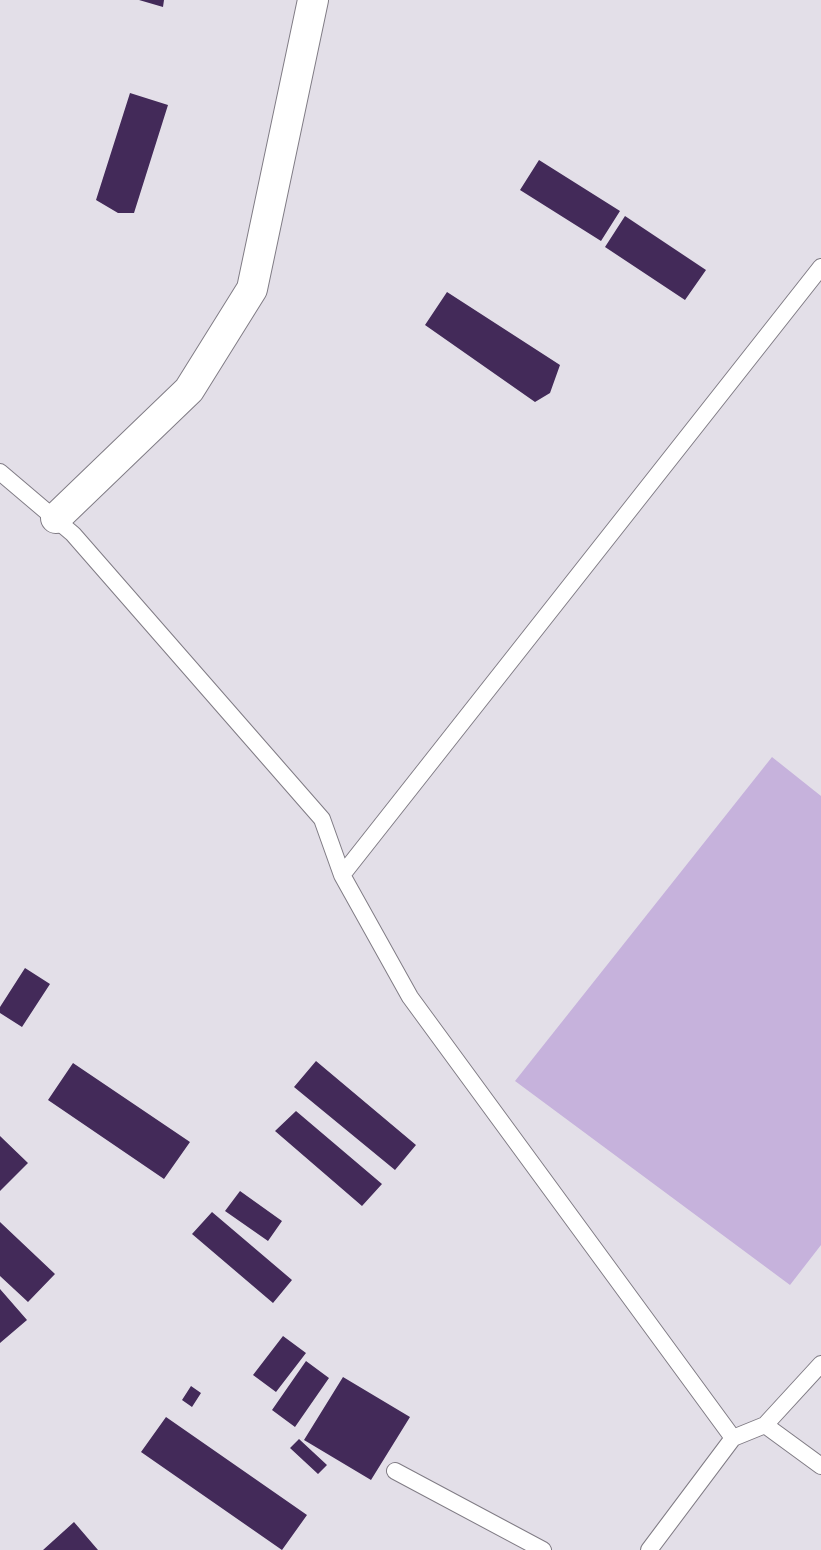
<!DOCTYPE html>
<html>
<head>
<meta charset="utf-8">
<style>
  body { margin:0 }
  canvas { display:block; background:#e3dfe8 }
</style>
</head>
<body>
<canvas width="821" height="1550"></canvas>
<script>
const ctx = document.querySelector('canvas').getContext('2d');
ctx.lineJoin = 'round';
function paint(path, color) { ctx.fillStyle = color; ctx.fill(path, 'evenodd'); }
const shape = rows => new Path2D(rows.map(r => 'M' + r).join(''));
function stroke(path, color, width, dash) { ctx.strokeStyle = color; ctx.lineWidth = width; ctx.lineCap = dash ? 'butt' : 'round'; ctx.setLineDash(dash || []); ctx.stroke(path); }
paint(shape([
  [772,757,821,796,821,1245,790,1285,515,1081]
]), '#c6b2dc');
paint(shape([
  [139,0,164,0,163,7],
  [130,93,168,105,134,213,118,213,96,200],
  [539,160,620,211,601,241,520,190],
  [625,216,706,270,685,300,605,247],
  [447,292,560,365,550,393,535,402,425,325],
  [25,968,50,984,22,1027,0,1013,0,1007],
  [316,1061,416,1145,395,1170,294,1087],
  [73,1063,190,1142,164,1179,48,1100],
  [296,1111,382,1184,362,1206,275,1131],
  [0,1136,28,1163,0,1191],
  [240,1191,282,1221,268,1241,225,1211],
  [212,1212,292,1280,273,1303,192,1234],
  [0,1222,55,1274,28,1302,0,1276],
  [0,1289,27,1320,0,1343],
  [283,1336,306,1353,276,1392,253,1375],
  [306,1361,329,1378,295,1427,272,1410],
  [343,1377,410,1417,371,1480,304,1440],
  [191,1386,201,1393,192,1407,182,1400],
  [166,1417,307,1515,282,1550,141,1452],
  [299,1439,327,1465,318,1474,290,1448],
  [74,1522,98,1550,43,1550]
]), '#432a59');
const service = shape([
  [0,472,73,534,322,819,342,875],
  [765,1425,821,1364],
  [733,1438,765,1425,821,1466],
  [395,1471,543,1550],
  [649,1550,733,1438,410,997,342,875,821,267]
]);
const minor = shape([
  [56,518,189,390,252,289,313,0]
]);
stroke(service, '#807c85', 18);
stroke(minor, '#807c85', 32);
stroke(service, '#fff', 16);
stroke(minor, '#fff', 30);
</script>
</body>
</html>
